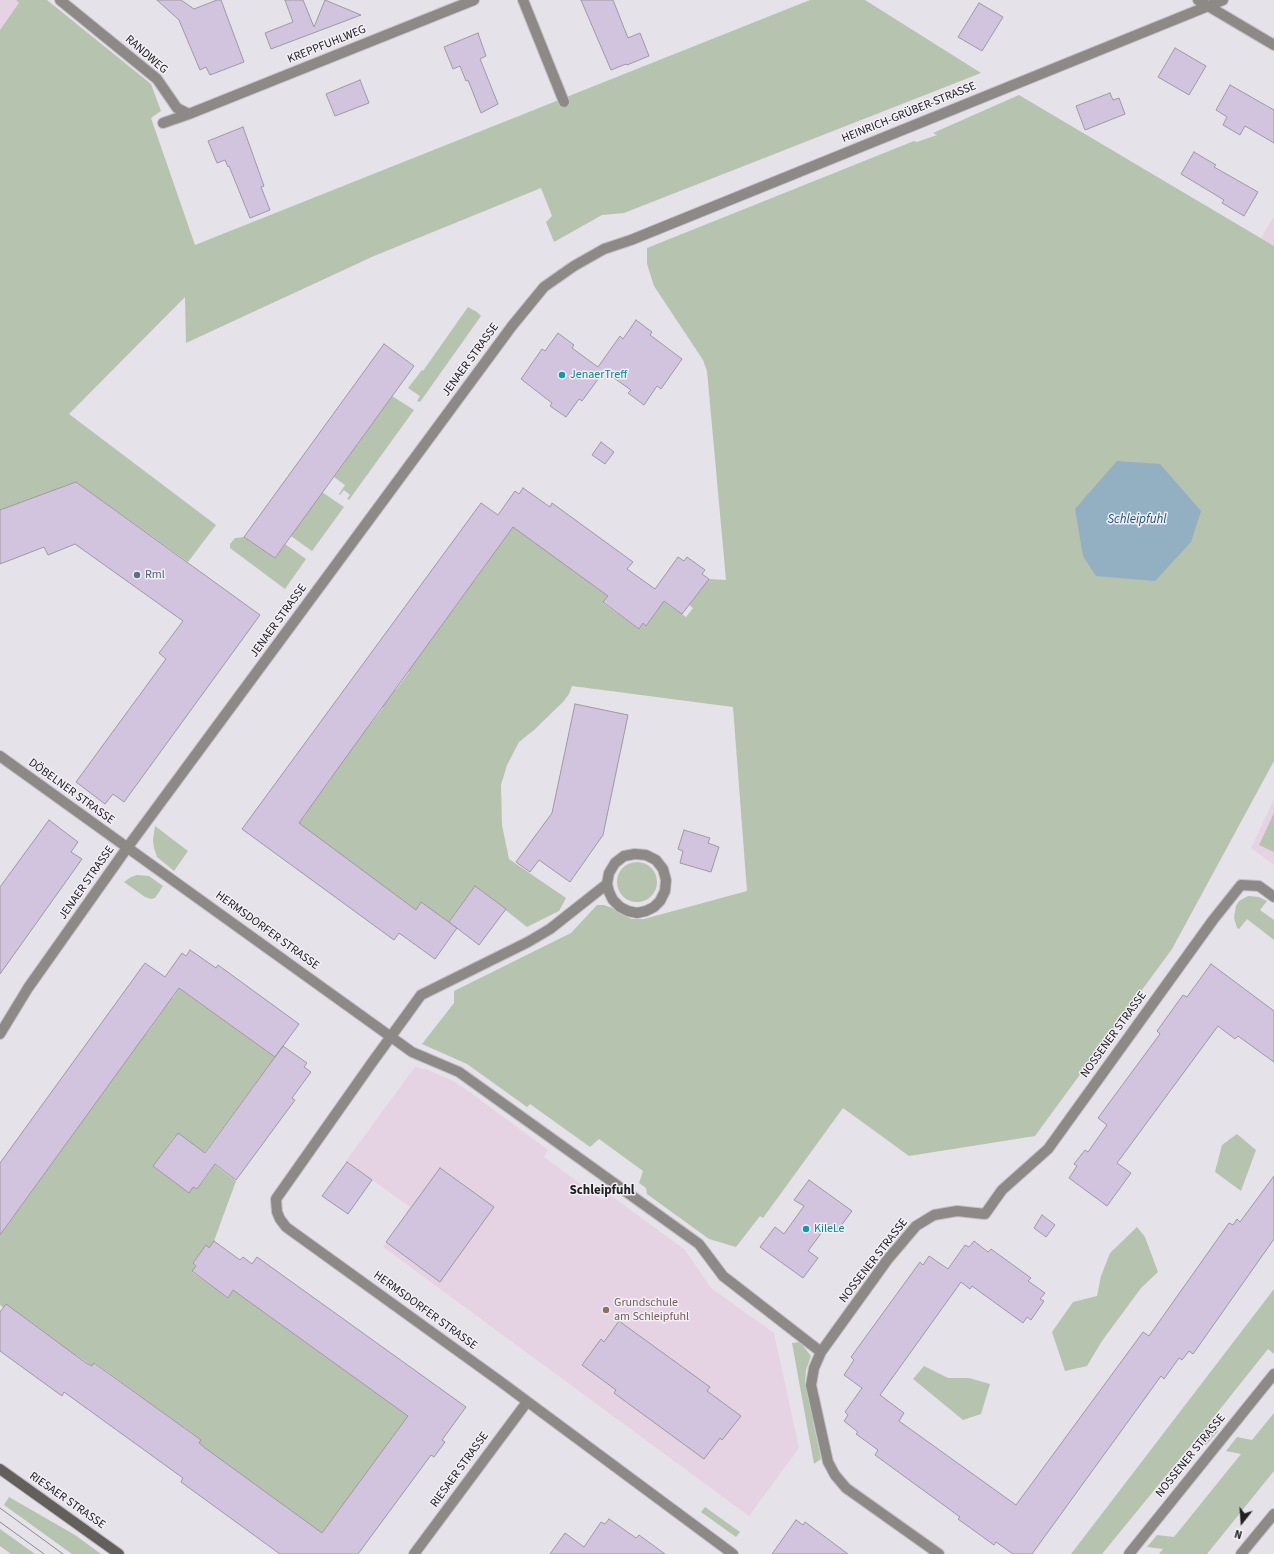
<!DOCTYPE html>
<html>
<head>
<meta charset="utf-8">
<style>
  body { margin:0 }
  #map { position:relative; width:1274px; height:1554px; overflow:hidden; background:#e6e2e9; font-family:"Source Sans 3",sans-serif }
  canvas { display:block }
  .north { position:absolute; left:1222px; top:1502px; width:40px; height:40px; -webkit-text-stroke:3px #f3eff7; paint-order:stroke; rotate:197deg; font-size:11px; font-weight:700; line-height:16px; text-align:center; color:#212023 }
  .north::after { content:''; display:block; margin:auto; width:14px; height:18px; background:#212023; clip-path:polygon(50% 0,100% 100%,50% 72%,0 100%) }
</style>
</head>
<body>
<div id="map">
<canvas width="1274" height="1554"></canvas>
<div class="north">N</div>
</div>
<script>
const ctx = document.querySelector('canvas').getContext('2d');
ctx.lineJoin = 'round';
function paint(path, color) { ctx.fillStyle = color; ctx.fill(path, 'evenodd'); }
const shape = rows => new Path2D(rows.map(r => 'M' + r).join(''));
function stroke(path, color, width, dash) { ctx.strokeStyle = color; ctx.lineWidth = width; ctx.lineCap = dash ? 'butt' : 'round'; ctx.setLineDash(dash || []); ctx.stroke(path); }
function write(font, color, halo, rows, align = 'center') {
  ctx.font = font + ' "Source Sans 3",sans-serif'; ctx.lineWidth = 3; ctx.setLineDash([]); ctx.textBaseline = 'middle'; ctx.strokeStyle = halo; ctx.fillStyle = color; for (const [text, x, y, turn = 0] of rows) {
    ctx.save(); ctx.translate(x, y); ctx.rotate((+turn || 0) * Math.PI / 180); ctx.textAlign = isNaN(turn) ? turn : align; if (halo) ctx.strokeText(text, 0, 0); ctx.fillText(text, 0, 0); ctx.restore();
  }
}
paint(shape([
  [0,0,16,0,20,3,0,30],
  [1274,216,1274,246,1261,238],
  [1274,799,1274,865,1251,848],
  [415,1067,428,1070,449,1079,467,1090,548,1150,544,1157,602,1200,609,1194,685,1250,711,1288,774,1333,799,1448,749,1516,383,1247,410,1207,346,1161]
]), '#e5d3e4');
paint(shape([
  [16,0,47,0,151,84,161,111,151,118,195,245,810,0,865,0,981,73,624,213,602,215,554,242,546,222,552,216,541,188,374,256,186,343,185,297,69,414,216,525,188,562,76,482,0,510,0,30,19,3],
  [1019,95,1274,246,1274,761,1172,949,1035,1136,909,1156,843,1108,763,1218,760,1216,736,1247,709,1239,647,1194,646,1188,639,1183,643,1171,599,1139,590,1147,530,1104,527,1107,467,1064,422,1044,454,1003,454,991,571,933,597,905,604,905,612,908,619,913,632,919,644,919,747,891,733,707,572,686,569,694,563,702,534,730,519,742,507,765,501,785,502,825,509,859,566,898,559,911,527,927,475,886,449,922,421,903,416,910,295,821,299,823,306,814,302,811,318,796,331,779,328,776,366,722,370,725,383,708,379,705,392,688,396,690,409,672,405,669,418,652,421,654,427,646,424,643,429,637,432,639,445,621,442,619,454,609,466,592,463,590,475,580,488,562,499,539,502,542,509,533,510,524,608,596,603,603,639,629,643,623,646,626,659,608,656,605,660,599,686,617,693,608,689,605,709,579,726,580,707,371,703,360,654,286,647,264,647,248,914,141,917,142,937,135,933,133],
  [468,307,477,312,481,316,420,402,417,401,420,396,408,388,422,370,423,371],
  [392,396,414,410,349,500,347,499,350,495,344,490,340,495,339,494,345,485,334,477],
  [322,492,344,507,312,551,291,536],
  [244,537,275,558,285,544,306,559,285,589,230,548,230,544,235,538],
  [1274,813,1274,852,1259,845],
  [155,826,188,851,174,871,157,857,154,848,153,840],
  '617 882a20 20 0 1 1 40 0a20 20 0 1 1-40 0Z',
  [137,875,149,876,163,886,155,898,151,899,145,897,124,882,131,877],
  [1248,896,1259,897,1267,901,1260,910,1274,920,1274,940,1247,919,1239,929,1237,928,1234,918,1236,906,1239,901],
  [179,988,275,1057,202,1156,175,1136,153,1166,189,1192,193,1187,197,1189,210,1172,211,1162,236,1181,214,1241,209,1248,206,1245,193,1263,196,1266,192,1272,228,1298,233,1290,411,1418,401,1433,397,1431,320,1536,309,1528,311,1525,205,1448,199,1443,201,1440,184,1427,181,1430,170,1422,172,1419,95,1363,92,1366,76,1355,73,1358,59,1343,24,1317,6,1305,4,1308,0,1305,0,1235,109,1085,118,1065,121,1068,134,1050,130,1047,147,1033,160,1015,169,995,173,998],
  [1237,1134,1256,1150,1241,1191,1215,1172,1222,1145],
  [1137,1227,1145,1237,1158,1272,1141,1288,1102,1341,1087,1366,1065,1371,1052,1332,1073,1302,1097,1296,1101,1276,1110,1253],
  [1274,1289,1274,1354,1268,1349,1209,1423,1218,1431,1206,1445,1197,1438,1102,1554,1071,1554],
  [800,1342,811,1356,806,1370,805,1383,821,1459,814,1464,792,1343],
  [924,1366,948,1378,969,1378,990,1384,981,1414,963,1420,913,1379],
  [1274,1413,1274,1471,1207,1554,1159,1554,1163,1549,1147,1547,1157,1535,1174,1537,1241,1454,1226,1451,1237,1437,1252,1440],
  [9,1497,75,1535,101,1554,72,1554,4,1505],
  [705,1507,740,1532,736,1537,701,1512],
  [0,1529,35,1554,11,1554,0,1546]
]), '#b5c3af');
paint(shape([
  [1117,461,1160,464,1201,511,1191,542,1155,581,1096,576,1083,556,1075,509]
]), '#92b0c2');
const building = shape([
  [157,0,181,0,194,9,217,0,221,0,244,62,210,75,206,67,200,70,179,20,157,0],
  [285,0,303,0,314,27,325,0,361,15,271,49,265,33,293,22,285,0],
  [581,0,613,0,628,38,640,33,649,56,627,65,626,64,611,70,581,0],
  [979,3,1003,17,982,51,958,37,979,3],
  [478,33,486,56,480,59,498,104,481,113,468,80,466,81,460,66,453,69,444,47,478,33],
  [1175,48,1206,66,1189,95,1158,77,1175,48],
  [360,80,369,103,335,116,326,94,360,80],
  [1230,85,1274,110,1274,143,1245,126,1240,135,1223,125,1227,117,1216,110,1230,85],
  [1110,93,1113,100,1119,98,1125,114,1085,130,1076,106,1110,93],
  [243,127,264,186,261,187,270,210,250,218,229,166,228,167,225,160,217,163,208,141,243,127],
  [1194,152,1216,165,1214,167,1258,192,1244,216,1222,203,1224,200,1181,174,1194,152],
  [636,320,652,332,650,335,682,359,661,389,657,386,644,405,628,393,631,390,604,371,582,401,579,399,566,417,550,406,552,403,521,379,542,349,545,351,558,333,574,345,572,348,598,367,620,336,623,339,636,320],
  [384,344,414,366,275,558,244,537,384,344],
  [601,442,614,452,605,464,592,455,601,442],
  [76,482,260,615,124,802,113,794,105,804,76,782,166,659,159,653,183,621,75,544,48,555,44,547,0,564,0,510,76,482],
  [523,488,550,507,552,503,633,562,627,569,655,589,678,557,684,561,687,557,705,570,702,574,709,579,682,614,664,601,646,626,643,623,639,629,603,602,608,596,513,527,331,778,299,823,416,910,421,902,457,928,435,959,399,933,394,940,242,829,481,503,498,515,515,491,519,494,523,488],
  [575,704,628,715,603,835,570,882,539,860,530,872,516,862,552,813,575,704],
  [49,820,78,842,71,852,82,859,0,974,0,887,49,820],
  [684,830,710,838,708,843,719,847,711,872,680,863,683,851,678,849,684,830],
  [475,886,506,909,479,945,449,922,475,886],
  [190,950,216,968,218,965,299,1024,275,1057,179,988,0,1235,0,1163,145,963,165,977,182,953,186,956,190,950],
  [1211,964,1274,1011,1274,1062,1238,1036,1235,1039,1218,1026,1117,1163,1131,1173,1107,1206,1069,1178,1077,1166,1074,1164,1085,1150,1088,1152,1107,1125,1098,1118,1160,1034,1157,1031,1183,995,1187,997,1211,964],
  [283,1046,307,1063,304,1067,311,1072,292,1098,295,1100,236,1180,215,1164,197,1189,193,1187,189,1193,153,1166,178,1133,205,1153,283,1046],
  [347,1162,372,1180,348,1214,322,1196,347,1162],
  [440,1168,494,1207,440,1282,386,1242,440,1168],
  [1274,1176,1274,1239,1193,1354,1189,1351,1182,1360,1179,1358,1164,1379,1161,1376,1032,1554,1013,1554,996,1542,994,1545,958,1519,960,1517,875,1455,878,1450,856,1434,858,1432,844,1421,848,1415,845,1412,862,1388,844,1375,854,1360,851,1357,920,1262,923,1265,929,1256,948,1269,965,1245,969,1247,974,1241,988,1252,991,1249,1031,1278,1028,1281,1045,1293,1040,1299,1044,1301,1031,1320,1027,1317,1023,1323,972,1286,970,1289,961,1282,880,1395,904,1413,899,1421,1016,1505,1143,1332,1149,1336,1229,1223,1233,1225,1237,1219,1240,1222,1274,1176],
  [809,1180,852,1211,837,1231,828,1224,808,1251,818,1258,803,1278,760,1247,775,1227,784,1234,804,1206,794,1200,809,1180],
  [1042,1215,1055,1225,1046,1237,1034,1228,1042,1215],
  [214,1241,240,1260,243,1257,252,1264,257,1257,466,1407,442,1440,445,1442,434,1457,431,1455,358,1554,280,1554,181,1482,183,1478,64,1392,62,1396,0,1351,0,1312,6,1304,86,1363,92,1366,94,1363,201,1440,199,1443,205,1448,322,1533,408,1416,233,1290,228,1298,192,1271,196,1266,193,1263,206,1245,209,1248,214,1241],
  [619,1321,710,1387,707,1391,741,1416,722,1440,720,1438,704,1459,614,1393,616,1390,582,1365,601,1339,604,1342,619,1321],
  [609,1519,636,1538,639,1535,665,1554,550,1554,565,1533,584,1547,601,1522,605,1524,609,1519],
  [796,1520,803,1525,805,1522,848,1554,772,1554,796,1520]
]);
paint(building, '#d2c3df');
stroke(building, '#9d99a0', 1);
const minor = shape([
  [60,0,157,79,177,108,189,114],
  [523,0,564,102],
  [1198,0,1274,45],
  [163,123,189,114,474,0],
  [0,756,412,1052,459,1072,699,1244,723,1276,821,1352],
  [607,884,609,892,613,900,620,907,628,911,637,913,646,911,654,907,660,901,665,891,666,880,663,869,656,860,646,855,635,854,624,856,615,863,609,873,607,884,550,929,528,942,421,995,371,1064,276,1199,277,1212,280,1219,286,1227,501,1382,733,1554],
  [0,1034,28,988,127,848,512,326,544,287,574,266,604,249,631,240,1223,0],
  [414,1554,527,1402],
  [939,1554,846,1488,835,1475,828,1462,811,1385,814,1368,821,1352,888,1259,916,1226,934,1215,957,1211,985,1214,1002,1190,1048,1149,1213,920,1241,885,1259,886,1274,897]
]);
const tertiary = shape([
  [1129,1554,1274,1374],
  [1241,1554,1274,1514]
]);
const secondary = shape([
  [0,1469,119,1554]
]);
stroke(minor, '#c3bfc5', 12);
stroke(tertiary, '#c3bfc5', 12);
stroke(secondary, '#c3bfc5', 12);
stroke(minor, '#8c8987', 10);
stroke(tertiary, '#8c8987', 10);
stroke(secondary, '#635f5b', 10);
stroke(shape([
  [0,1508,63,1554],
  [0,1522,44,1554]
]), '#8c8a8f', 1);
for (const [x, y, r, color] of [
  [562,375,4,"#0f9aa8"],
  [137,575,4,"#5c6f8a"],
  [806,1229,4,"#0f9aa8"],
  [606,1310,4,"#8d6e63"]
]) { const dot = new Path2D(); dot.arc(x, y, r, 0, 2 * Math.PI); ctx.fillStyle = color; ctx.fill(dot); stroke(dot, '#f3eff7', 1.5); }
write('12px', '#212023', '#f3eff7', [
  ["KREPPFUHLWEG",327,45,-22],
  ["RANDWEG",146,55,41],
  ["HEINRICH-GRÜBER-STRASSE",909,113,-22],
  ["JENAER STRASSE",471,360,-54],
  ["JENAER STRASSE",279,621,-54],
  ["DÖBELNER STRASSE",71,792,36],
  ["JENAER STRASSE",87,883,-55],
  ["HERMSDORFER STRASSE",267,931,36],
  ["NOSSENER STRASSE",1114,1035,-54],
  ["NOSSENER STRASSE",874,1261,-52],
  ["HERMSDORFER STRASSE",425,1311,36],
  ["NOSSENER STRASSE",1191,1456,-51],
  ["RIESAER STRASSE",460,1470,-54],
  ["RIESAER STRASSE",67,1501,35]
]);
write('12px', '#0d838f', '#f3eff7', [
  ["JenaerTreff",570,375],
  ["KileLe",814,1229]
], 'left');
write('12px', '#4e5e75', '#f3eff7', [
  ["Rml",145,575]
], 'left');
write('12px', '#785e54', '#f3eff7', [
  ["Grundschule",614,1303],
  ["am Schleipfuhl",614,1317]
], 'left');
write('italic 13px', '#215672', '#f3eff7', [
  ["Schleipfuhl",1137,520]
]);
write('bold 13px', '#212023', '#f3eff7', [
  ["Schleipfuhl",602,1191]
]);
</script>
</body>
</html>
